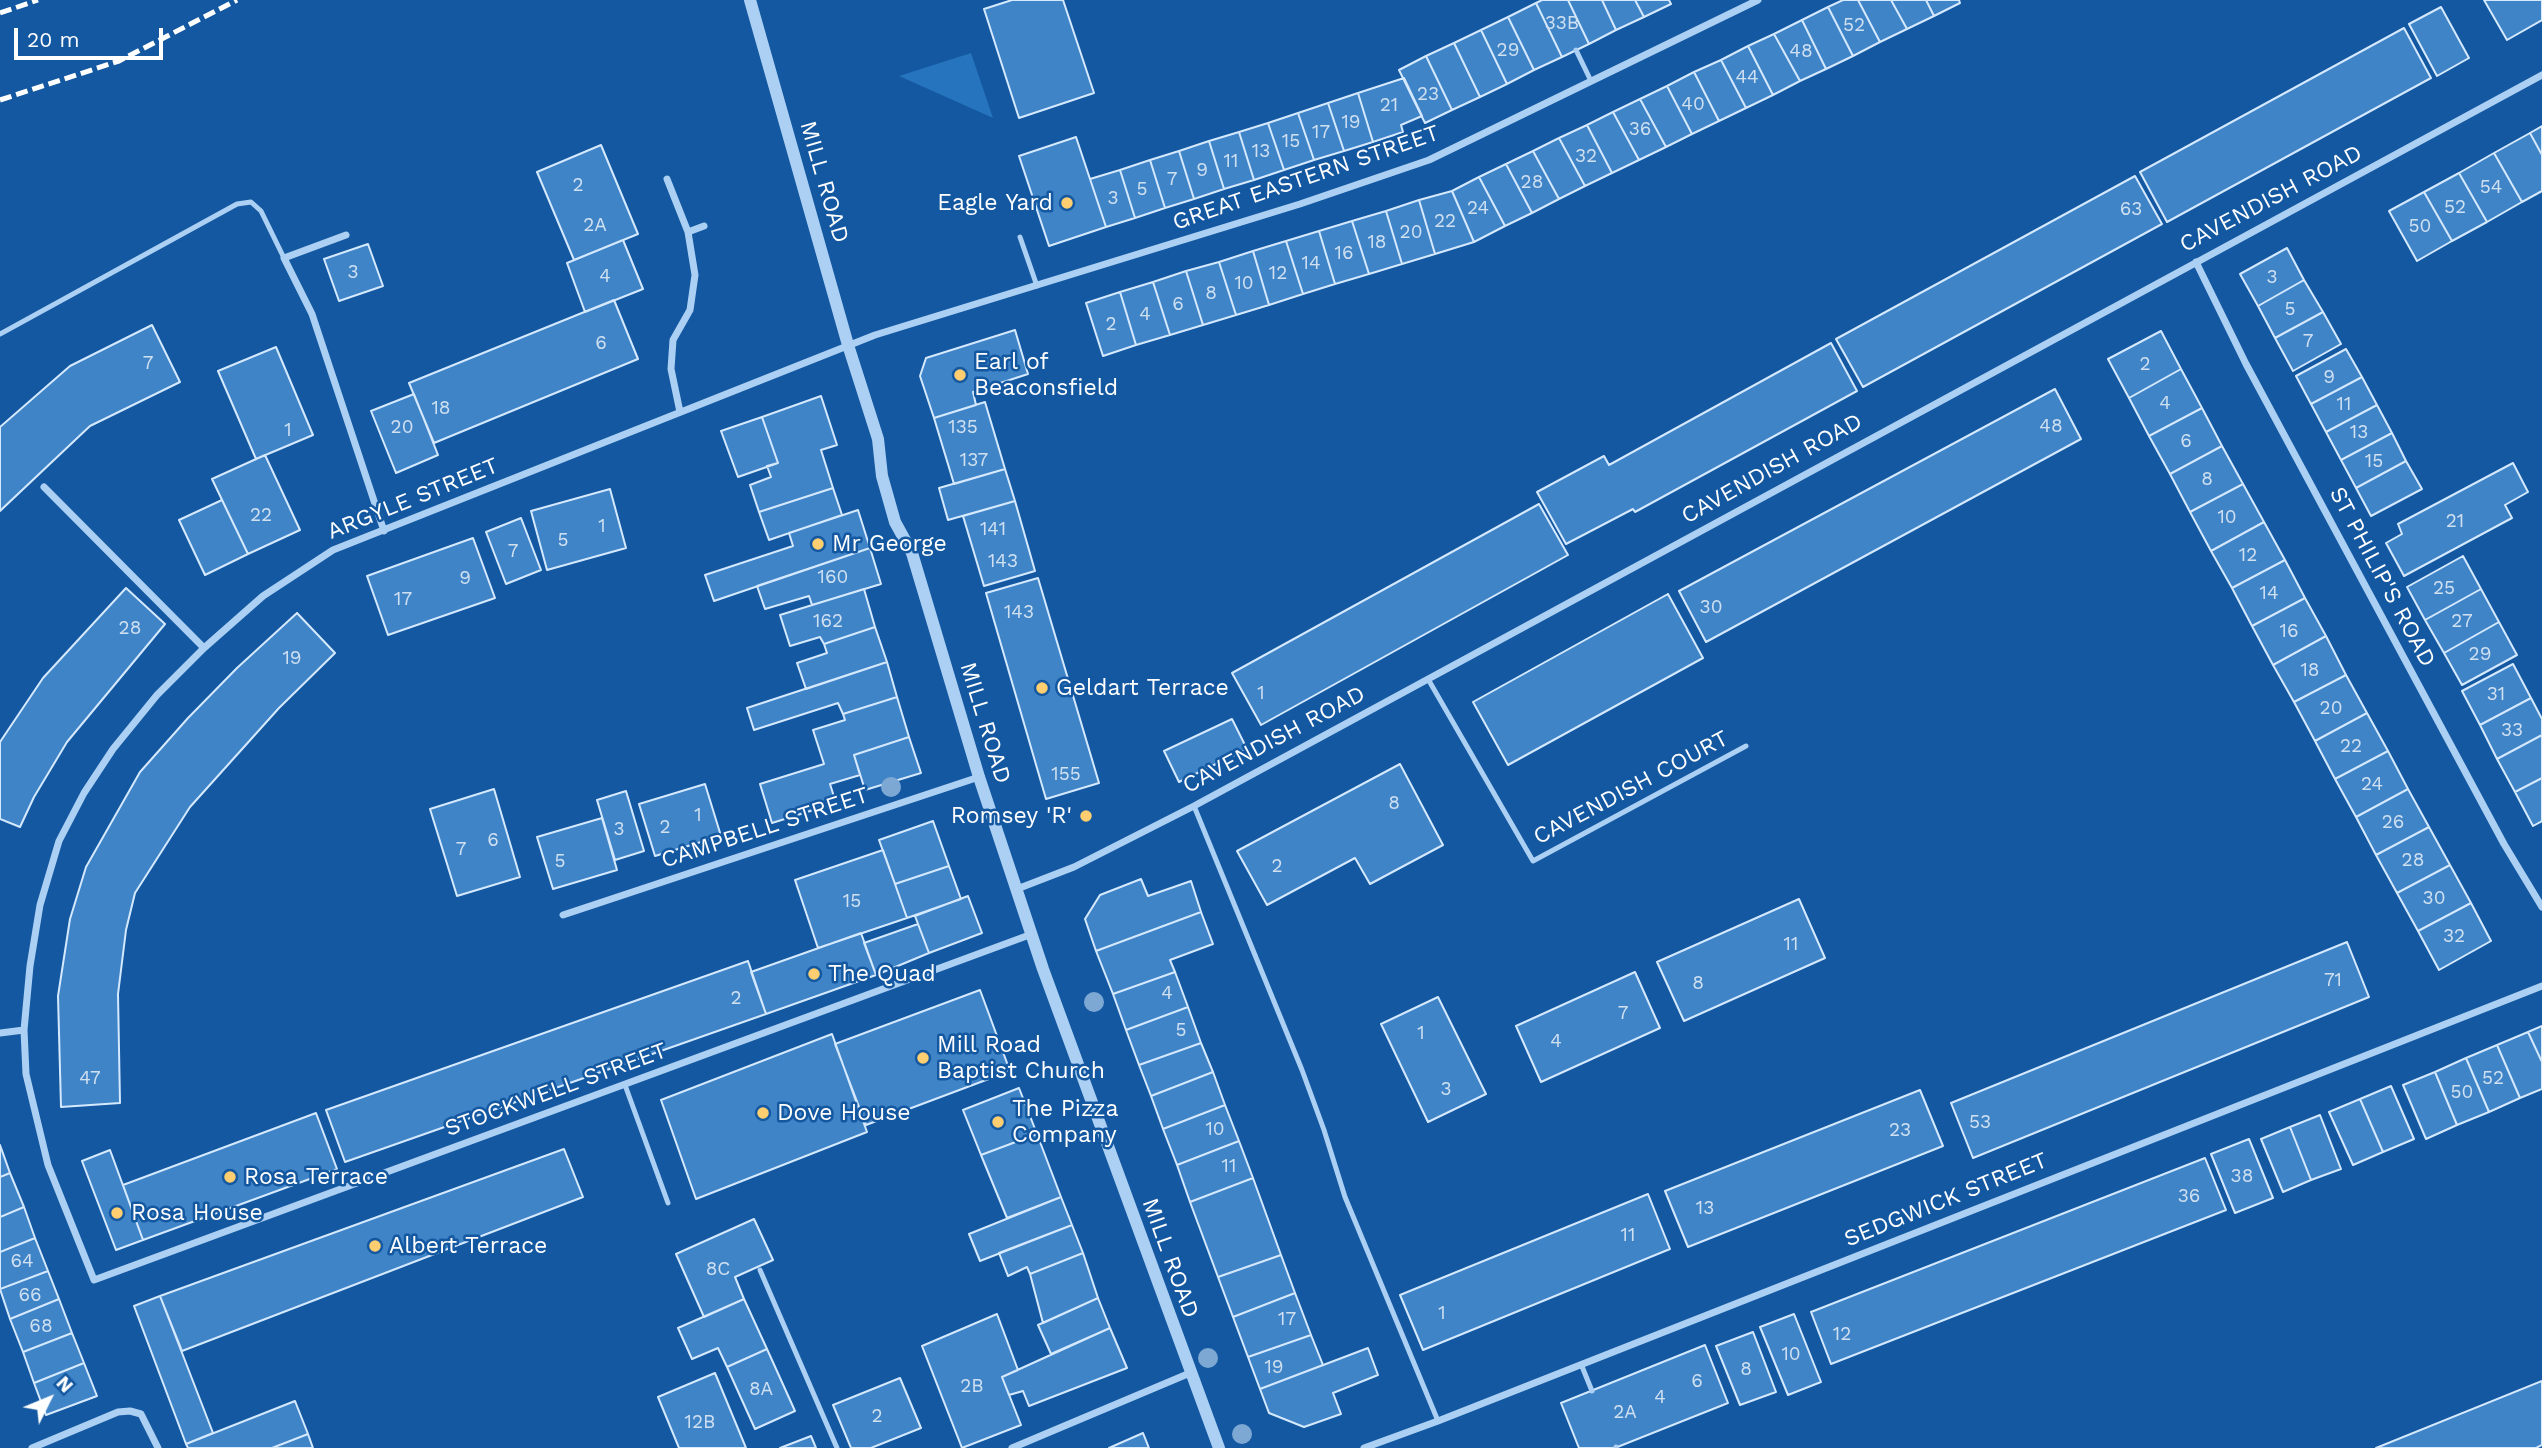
<!DOCTYPE html>
<html>
<head>
<meta charset="utf-8">
<style>
  body { margin:0 }
  #map { position:relative; width:2542px; height:1448px; overflow:hidden; background:#1358a0; font-family:"Work Sans",sans-serif }
  canvas { display:block }
  .north { position:absolute; left:14px; top:1364px; width:70px; height:70px; -webkit-text-stroke:5px #1358a0; paint-order:stroke; rotate:47deg; font-size:19px; font-weight:700; line-height:28px; text-align:center; color:#fff }
  .north::after { content:''; display:block; margin:auto; width:24px; height:32px; background:#fff; clip-path:polygon(50% 0,100% 100%,50% 72%,0 100%) }
  .scale { position:absolute; left:14px; top:28px; width:149px; height:32px; box-sizing:border-box; border:4px solid #fff; border-top:0; padding-left:9px; font-size:21px; line-height:24px; white-space:nowrap; color:#fff; -webkit-text-stroke:5px #1358a0; paint-order:stroke }
</style>
</head>
<body>
<div id="map">
<canvas width="2542" height="1448"></canvas>
<div class="north">N</div>
<div class="scale">20 m</div>
</div>
<script>
const ctx = document.querySelector('canvas').getContext('2d');
ctx.lineJoin = 'round';
function paint(path, color) { ctx.fillStyle = color; ctx.fill(path, 'evenodd'); }
const shape = rows => new Path2D(rows.map(r => 'M' + r).join(''));
function stroke(path, color, width, dash) { ctx.strokeStyle = color; ctx.lineWidth = width; ctx.lineCap = dash ? 'butt' : 'round'; ctx.setLineDash(dash || []); ctx.stroke(path); }
function write(font, color, halo, rows, align = 'center') {
  ctx.font = font + ' "Work Sans",sans-serif'; ctx.lineWidth = 5; ctx.setLineDash([]); ctx.textBaseline = 'middle'; ctx.strokeStyle = halo; ctx.fillStyle = color; for (const [text, x, y, turn = 0] of rows) {
    ctx.save(); ctx.translate(x, y); ctx.rotate((+turn || 0) * Math.PI / 180); ctx.textAlign = isNaN(turn) ? turn : align; if (halo) ctx.strokeText(text, 0, 0); ctx.fillText(text, 0, 0); ctx.restore();
  }
}
paint(shape([
  [971,53,993,118,899,76]
]), '#2673be');
const building = shape([
  [1012,0,1063,0,1094,93,1019,118,984,9,1012,0],
  [1542,0,1568,0,1589,44,1562,57,1536,3,1542,0],
  [1568,0,1602,0,1616,30,1589,44,1568,0],
  [1602,0,1635,0,1644,17,1616,30,1602,0],
  [1635,0,1669,0,1671,4,1644,17,1635,0],
  [1843,0,1858,0,1880,42,1853,56,1828,7,1843,0],
  [1858,0,1891,0,1907,29,1880,42,1858,0],
  [1891,0,1926,0,1934,16,1907,29,1891,0],
  [1926,0,1959,0,1960,3,1934,16,1926,0],
  [2484,0,2542,0,2542,20,2507,40,2484,0],
  [1536,3,1562,57,1534,70,1508,17,1536,3],
  [1828,7,1853,56,1826,69,1802,20,1828,7],
  [2441,7,2469,58,2437,76,2409,24,2441,7],
  [1508,17,1534,70,1507,84,1481,30,1508,17],
  [1802,20,1826,69,1800,81,1774,34,1802,20],
  [2404,28,2431,78,2167,222,2140,172,2404,28],
  [1481,30,1507,84,1480,97,1454,43,1481,30],
  [1774,34,1800,81,1773,95,1748,46,1774,34],
  [1454,43,1480,97,1452,110,1426,56,1454,43],
  [1748,46,1773,95,1746,108,1721,60,1748,46],
  [1426,56,1452,110,1425,123,1399,70,1426,56],
  [1721,60,1746,108,1719,121,1694,72,1721,60],
  [1694,72,1719,121,1692,134,1667,86,1694,72],
  [1404,78,1422,116,1401,125,1403,132,1373,142,1358,93,1404,78],
  [1667,86,1692,134,1666,147,1640,99,1667,86],
  [1358,93,1373,142,1344,151,1328,103,1358,93],
  [1640,99,1666,147,1639,160,1613,112,1640,99],
  [1328,103,1344,151,1314,160,1298,113,1328,103],
  [1613,112,1639,160,1612,173,1587,125,1613,112],
  [1298,113,1314,160,1284,170,1268,123,1298,113],
  [1268,123,1284,170,1254,180,1239,132,1268,123],
  [1587,125,1612,173,1585,186,1559,138,1587,125],
  [2542,126,2542,155,2530,133,2542,126],
  [1239,132,1254,180,1224,189,1209,141,1239,132],
  [2530,133,2542,155,2542,191,2522,202,2494,153,2530,133],
  [1076,137,1106,227,1049,246,1019,156,1076,137],
  [1559,138,1585,186,1559,199,1533,151,1559,138],
  [1209,141,1224,189,1194,199,1179,151,1209,141],
  [601,145,638,234,574,260,537,172,601,145],
  [1179,151,1194,199,1165,208,1150,160,1179,151],
  [1533,151,1559,199,1532,213,1506,164,1533,151],
  [2494,153,2522,202,2487,222,2459,173,2494,153],
  [1150,160,1165,208,1135,218,1120,170,1150,160],
  [1506,164,1532,213,1505,226,1479,177,1506,164],
  [1120,170,1135,218,1106,227,1090,179,1120,170],
  [2459,173,2487,222,2452,241,2424,192,2459,173],
  [2135,176,2162,224,1863,387,1836,339,2135,176],
  [1479,177,1505,226,1474,242,1452,191,1479,177],
  [1452,191,1474,242,1435,254,1419,200,1452,191],
  [2424,192,2452,241,2417,261,2389,211,2424,192],
  [1419,200,1435,254,1402,264,1386,211,1419,200],
  [1386,211,1402,264,1369,274,1352,221,1386,211],
  [1352,221,1369,274,1335,284,1319,231,1352,221],
  [1319,231,1335,284,1303,294,1286,241,1319,231],
  [623,240,643,289,585,312,567,263,623,240],
  [1286,241,1303,294,1269,305,1253,251,1286,241],
  [368,244,383,286,339,301,324,259,368,244],
  [2287,248,2304,280,2258,306,2240,274,2287,248],
  [1253,251,1269,305,1236,315,1219,262,1253,251],
  [1219,262,1236,315,1203,325,1186,271,1219,262],
  [1186,271,1203,325,1170,335,1153,282,1186,271],
  [2304,280,2323,312,2275,338,2258,306,2304,280],
  [1153,282,1170,335,1136,345,1120,292,1153,282],
  [1120,292,1136,345,1103,356,1086,303,1120,292],
  [614,300,638,359,434,443,409,383,614,300],
  [2323,312,2341,344,2293,371,2275,338,2323,312],
  [152,325,180,382,90,426,0,511,0,427,70,366,152,325],
  [1015,330,1028,374,973,392,976,405,934,418,920,376,926,358,1015,330],
  [2161,331,2181,369,2129,398,2108,359,2161,331],
  [1831,343,1857,391,1635,512,1633,509,1566,544,1537,492,1604,456,1609,465,1831,343],
  [276,347,313,435,256,459,218,371,276,347],
  [2346,349,2362,377,2311,404,2296,376,2346,349],
  [2181,369,2202,408,2149,436,2129,398,2181,369],
  [2362,377,2377,405,2326,432,2311,404,2362,377],
  [2055,389,2081,439,1706,642,1679,591,2055,389],
  [414,394,438,455,396,473,371,411,414,394],
  [821,396,837,445,821,450,833,488,759,512,750,485,771,477,767,466,778,463,762,417,821,396],
  [985,402,1005,469,954,484,934,418,985,402],
  [2377,405,2392,433,2341,460,2326,432,2377,405],
  [2202,408,2222,446,2170,474,2149,436,2202,408],
  [762,417,778,463,738,477,721,431,762,417],
  [2392,433,2406,461,2356,488,2341,460,2392,433],
  [2222,446,2243,484,2190,512,2170,474,2222,446],
  [265,455,300,530,248,554,212,479,265,455],
  [2406,461,2422,489,2371,516,2356,488,2406,461],
  [2513,463,2528,492,2505,505,2512,518,2404,576,2386,543,2402,534,2398,524,2513,463],
  [1005,469,1015,501,948,520,939,488,1005,469],
  [2243,484,2264,522,2211,551,2190,512,2243,484],
  [833,488,842,515,769,540,759,512,833,488],
  [610,489,626,548,547,570,531,511,610,489],
  [222,500,248,554,205,575,179,520,222,500],
  [1015,501,1035,571,984,586,963,516,1015,501],
  [1539,504,1568,555,1261,725,1232,673,1539,504],
  [858,510,870,548,714,601,705,575,793,546,789,533,858,510],
  [521,518,541,570,506,584,486,532,521,518],
  [2264,522,2285,560,2232,588,2211,551,2264,522],
  [473,538,495,598,388,635,367,576,473,538],
  [870,548,881,584,812,605,809,596,765,609,757,586,870,548],
  [2463,556,2481,589,2425,620,2407,587,2463,556],
  [2285,560,2305,598,2252,626,2232,588,2285,560],
  [1038,578,1099,783,1046,799,986,593,1038,578],
  [126,588,165,624,67,742,34,797,20,827,0,819,0,742,43,678,126,588],
  [864,589,875,627,824,644,820,637,790,646,780,615,864,589],
  [2481,589,2499,622,2444,653,2425,620,2481,589],
  [1668,594,1703,658,1508,765,1473,702,1668,594],
  [2305,598,2326,636,2273,665,2252,626,2305,598],
  [297,613,335,653,279,708,190,807,135,893,126,930,118,994,120,1103,61,1107,58,996,70,919,86,867,140,772,188,718,237,668,297,613],
  [2499,622,2517,655,2462,685,2444,653,2499,622],
  [875,627,887,662,806,689,797,663,827,653,824,644,875,627],
  [2326,636,2346,675,2294,702,2273,665,2326,636],
  [887,662,897,697,843,714,838,703,754,730,747,708,887,662],
  [2513,664,2531,698,2480,725,2462,691,2513,664],
  [2346,675,2367,713,2315,741,2294,702,2346,675],
  [897,697,909,737,854,755,860,775,830,784,836,803,772,823,760,784,824,764,813,730,845,720,843,714,897,697],
  [2531,698,2542,719,2542,735,2497,759,2480,725,2531,698],
  [2367,713,2388,751,2335,779,2315,741,2367,713],
  [1232,719,1247,749,1179,782,1164,751,1232,719],
  [2542,735,2542,778,2515,792,2497,759,2542,735],
  [909,737,921,773,865,790,854,755,909,737],
  [2388,751,2408,789,2356,817,2335,779,2388,751],
  [1400,764,1443,845,1370,884,1355,858,1267,905,1237,851,1400,764],
  [2542,778,2542,821,2533,826,2515,792,2542,778],
  [705,784,721,836,655,856,639,804,705,784],
  [494,789,520,877,457,896,430,809,494,789],
  [2408,789,2429,827,2376,855,2356,817,2408,789],
  [626,791,644,851,615,860,597,800,626,791],
  [602,818,617,870,553,889,537,837,602,818],
  [933,821,949,866,895,884,879,840,933,821],
  [2429,827,2450,865,2397,893,2376,855,2429,827],
  [883,850,907,918,818,948,795,880,883,850],
  [2450,865,2471,903,2418,931,2397,893,2450,865],
  [949,866,961,899,907,918,895,884,949,866],
  [1141,879,1148,896,1191,881,1201,912,1096,951,1085,919,1100,895,1141,879],
  [968,896,982,933,929,953,915,916,968,896],
  [1799,899,1825,958,1684,1021,1657,962,1799,899],
  [2471,903,2491,941,2439,970,2418,931,2471,903],
  [1201,912,1213,944,1170,960,1175,972,1113,994,1096,951,1201,912],
  [918,924,929,953,876,975,864,943,918,924],
  [861,933,876,975,766,1014,751,972,861,933],
  [2347,942,2369,997,1973,1158,1951,1103,2347,942],
  [748,961,766,1014,345,1162,326,1110,748,961],
  [1175,972,1188,1007,1126,1030,1113,994,1175,972],
  [1635,972,1660,1028,1541,1082,1516,1026,1635,972],
  [980,990,1010,1071,866,1125,835,1044,980,990],
  [1438,997,1486,1094,1428,1122,1381,1024,1438,997],
  [1188,1007,1201,1043,1139,1065,1126,1030,1188,1007],
  [2542,1026,2542,1062,2528,1032,2542,1026],
  [2528,1032,2542,1062,2542,1089,2520,1098,2497,1045,2528,1032],
  [832,1034,867,1132,696,1199,661,1100,832,1034],
  [1201,1043,1213,1072,1151,1096,1139,1065,1201,1043],
  [2497,1045,2520,1098,2489,1112,2466,1058,2497,1045],
  [2466,1058,2489,1112,2457,1125,2435,1072,2466,1058],
  [1213,1072,1225,1105,1163,1129,1151,1096,1213,1072],
  [2435,1072,2457,1125,2426,1139,2403,1085,2435,1072],
  [2391,1086,2414,1139,2383,1152,2360,1099,2391,1086],
  [1019,1088,1037,1134,981,1155,963,1110,1019,1088],
  [1920,1090,1943,1146,1688,1247,1665,1191,1920,1090],
  [2360,1099,2383,1152,2353,1165,2329,1112,2360,1099],
  [1225,1105,1239,1141,1177,1165,1163,1129,1225,1105],
  [316,1113,337,1169,143,1240,123,1185,316,1113],
  [2320,1115,2341,1169,2311,1180,2290,1127,2320,1115],
  [2290,1127,2311,1180,2283,1192,2261,1139,2290,1127],
  [1037,1134,1061,1197,1007,1218,981,1155,1037,1134],
  [2249,1139,2273,1198,2235,1213,2211,1154,2249,1139],
  [1239,1141,1253,1178,1190,1202,1177,1165,1239,1141],
  [0,1145,10,1173,0,1177,0,1145],
  [564,1149,583,1197,182,1351,160,1296,564,1149],
  [110,1150,143,1240,116,1250,82,1161,110,1150],
  [2205,1158,2226,1210,1831,1364,1811,1312,2205,1158],
  [10,1173,24,1207,0,1217,0,1177,10,1173],
  [1253,1178,1281,1255,1218,1277,1190,1202,1253,1178],
  [1648,1194,1670,1249,1423,1350,1400,1295,1648,1194],
  [1061,1197,1072,1225,980,1261,969,1234,1061,1197],
  [24,1207,35,1238,0,1252,0,1217,24,1207],
  [754,1219,773,1260,735,1277,744,1299,704,1317,676,1254,754,1219],
  [1072,1225,1083,1253,1030,1274,1027,1267,1008,1276,999,1253,1072,1225],
  [35,1238,48,1271,0,1289,0,1252,35,1238],
  [1083,1253,1098,1298,1043,1323,1030,1274,1083,1253],
  [1281,1255,1295,1293,1233,1317,1218,1277,1281,1255],
  [48,1271,59,1299,10,1319,0,1289,48,1271],
  [1295,1293,1311,1335,1248,1357,1233,1317,1295,1293],
  [160,1296,213,1433,186,1444,134,1306,160,1296],
  [1098,1298,1110,1328,1051,1354,1038,1325,1098,1298],
  [59,1299,72,1333,23,1352,10,1319,59,1299],
  [744,1299,767,1349,727,1367,718,1348,692,1359,678,1328,744,1299],
  [997,1314,1018,1370,1002,1377,1021,1425,962,1448,922,1346,997,1314],
  [1794,1314,1821,1382,1788,1395,1760,1327,1794,1314],
  [1110,1328,1127,1368,1029,1406,1023,1391,1009,1395,1002,1377,1110,1328],
  [1753,1332,1776,1392,1740,1405,1716,1346,1753,1332],
  [72,1333,84,1363,34,1383,23,1352,72,1333],
  [1311,1335,1323,1365,1260,1389,1248,1357,1311,1335],
  [1705,1345,1728,1403,1615,1448,1579,1448,1561,1403,1705,1345],
  [1368,1348,1378,1375,1333,1393,1341,1414,1304,1427,1269,1413,1260,1389,1368,1348],
  [767,1349,795,1411,755,1429,727,1367,767,1349],
  [84,1363,97,1396,46,1415,34,1383,84,1363],
  [715,1373,746,1448,679,1448,658,1397,715,1373],
  [900,1378,921,1428,871,1448,851,1448,833,1405,900,1378],
  [2542,1381,2542,1445,2536,1448,2376,1448,2542,1381],
  [295,1401,308,1434,272,1448,188,1448,186,1444,295,1401],
  [1143,1433,1149,1448,1109,1448,1143,1433],
  [308,1434,313,1448,272,1448,308,1434],
  [811,1436,816,1448,780,1448,811,1436]
]);
paint(building, '#4084c8');
stroke(building, '#d5e9fe', 2);
stroke(shape([
  [1576,50,1591,81],
  [1020,237,1037,286],
  [0,334,237,204,251,202,261,211,284,258],
  [1428,679,1533,861,1746,746],
  [1194,806,1302,1070,1324,1130,1345,1197,1438,1421],
  [625,1085,668,1203],
  [760,1270,837,1448],
  [1581,1364,1592,1391],
  [1616,1447,1616,1448]
]), '#acd0f4', 5);
stroke(shape([
  [667,179,688,232,695,275,690,310,673,340,671,369,680,412],
  [688,232,704,226],
  [346,235,284,258,312,314,384,531],
  [2196,262,2246,364,2504,844,2542,907],
  [44,487,204,648],
  [1017,889,1074,867,1194,806,2542,75],
  [563,915,979,777],
  [1032,934,94,1280,48,1165,26,1074,24,1030,30,966,40,905,59,841,84,793,113,749,157,695,204,648,263,596,333,550,875,335,1300,204,1429,160,1758,0],
  [0,1033,24,1030],
  [32,1448,118,1412,130,1411,141,1414,158,1448],
  [1012,1448,1190,1373],
  [1364,1448,1438,1421,2542,986]
]), '#acd0f4', 7);
stroke(shape([
  [750,0,848,345,878,439,882,476,895,522,912,553,979,777,1043,969,1219,1448]
]), '#acd0f4', 12);
stroke(shape([
  [0,13,38,0],
  [0,100,119,61,237,0]
]), '#fff', 5, [12, 5]);
ctx.fillStyle = '#7ea8d4';
for (const [x, y] of [
  [891,787],
  [1094,1002],
  [1208,1358],
  [1242,1434]
]) { ctx.beginPath(); ctx.arc(x, y, 10, 0, 2 * Math.PI); ctx.fill(); }
for (const [x, y, r, color] of [
  [1067,203,7,"#ffce70"],
  [960,375,7,"#ffce70"],
  [818,544,7,"#ffce70"],
  [1042,688,7,"#ffce70"],
  [1086,816,7,"#ffce70"],
  [814,974,7,"#ffce70"],
  [923,1058,7,"#ffce70"],
  [763,1113,7,"#ffce70"],
  [998,1122,7,"#ffce70"],
  [230,1177,7,"#ffce70"],
  [117,1213,7,"#ffce70"],
  [375,1246,7,"#ffce70"]
]) { const dot = new Path2D(); dot.arc(x, y, r, 0, 2 * Math.PI); ctx.fillStyle = color; ctx.fill(dot); stroke(dot, '#1358a0', 2.5); }
write('19px', '#cfe0f1', null, [
  ["33B",1562,23],
  ["52",1854,25],
  ["29",1508,50],
  ["48",1801,51],
  ["44",1747,77],
  ["23",1428,94],
  ["40",1693,104],
  ["21",1389,105],
  ["19",1351,122],
  ["36",1640,129],
  ["17",1321,132],
  ["15",1291,141],
  ["13",1261,151],
  ["32",1586,156],
  ["11",1231,161],
  ["9",1202,170],
  ["7",1172,179],
  ["28",1532,182],
  ["2",578,185],
  ["54",2491,187],
  ["5",1142,189],
  ["3",1113,198],
  ["52",2455,207],
  ["24",1478,208],
  ["63",2131,209],
  ["22",1445,221],
  ["2A",595,225],
  ["50",2420,226],
  ["20",1411,232],
  ["18",1377,242],
  ["16",1344,253],
  ["14",1311,263],
  ["3",353,272],
  ["12",1278,273],
  ["4",605,276],
  ["3",2272,277],
  ["10",1244,283],
  ["8",1211,293],
  ["6",1178,304],
  ["5",2290,309],
  ["4",1145,314],
  ["2",1111,324],
  ["7",2308,341],
  ["6",601,343],
  ["7",148,363],
  ["2",2145,364],
  ["9",2329,377],
  ["4",2165,403],
  ["11",2344,404],
  ["18",441,408],
  ["48",2051,426],
  ["20",402,427],
  ["135",963,427],
  ["1",288,430],
  ["13",2359,432],
  ["6",2186,441],
  ["137",974,460],
  ["15",2374,461],
  ["8",2207,479],
  ["22",261,515],
  ["10",2227,517],
  ["21",2455,521],
  ["1",602,526],
  ["141",993,529],
  ["5",563,540],
  ["7",513,551],
  ["12",2248,555],
  ["143",1003,561],
  ["160",833,577],
  ["9",465,578],
  ["25",2444,588],
  ["14",2269,593],
  ["17",403,599],
  ["30",1711,607],
  ["143",1019,612],
  ["162",828,621],
  ["27",2462,621],
  ["28",130,628],
  ["16",2289,631],
  ["29",2480,654],
  ["19",292,658],
  ["18",2310,670],
  ["1",1261,693],
  ["31",2496,694],
  ["20",2331,708],
  ["33",2512,730],
  ["22",2351,746],
  ["155",1066,774],
  ["24",2372,784],
  ["8",1394,803],
  ["1",698,815],
  ["26",2393,822],
  ["2",665,827],
  ["3",619,829],
  ["6",493,840],
  ["7",461,849],
  ["28",2413,860],
  ["5",560,861],
  ["2",1277,866],
  ["30",2434,898],
  ["15",852,901],
  ["32",2454,936],
  ["11",1791,944],
  ["71",2333,980],
  ["8",1698,983],
  ["4",1167,993],
  ["2",736,998],
  ["7",1623,1013],
  ["5",1181,1030],
  ["1",1421,1033],
  ["4",1556,1041],
  ["47",90,1078],
  ["52",2493,1078],
  ["3",1446,1089],
  ["50",2462,1092],
  ["53",1980,1122],
  ["10",1215,1129],
  ["23",1900,1130],
  ["11",1229,1166],
  ["38",2242,1176],
  ["36",2189,1196],
  ["13",1705,1208],
  ["11",1628,1235],
  ["64",22,1261],
  ["8C",718,1269],
  ["66",30,1295],
  ["1",1442,1313],
  ["17",1287,1319],
  ["68",41,1326],
  ["12",1842,1334],
  ["10",1791,1354],
  ["19",1274,1367],
  ["8",1746,1369],
  ["6",1697,1381],
  ["2B",972,1386],
  ["8A",761,1389],
  ["4",1660,1397],
  ["2A",1625,1412],
  ["2",877,1416],
  ["12B",700,1422]
]);
write('23px', '#fff', '#1358a0', [
  ["GREAT EASTERN STREET",1306,178,-19],
  ["MILL ROAD",824,182,74],
  ["CAVENDISH ROAD",2271,199,-28],
  ["CAVENDISH ROAD",1772,469,-29],
  ["ARGYLE STREET",413,499,-22],
  ["ST PHILIP'S ROAD",2382,577,62],
  ["MILL ROAD",985,723,73],
  ["CAVENDISH ROAD",1274,740,-28],
  ["CAVENDISH COURT",1631,788,-28],
  ["CAMPBELL STREET",765,828,-18],
  ["STOCKWELL STREET",556,1090,-20],
  ["SEDGWICK STREET",1946,1200,-22],
  ["MILL ROAD",1170,1258,70]
]);
write('23px', '#fff', '#1358a0', [
  ["Eagle Yard",1053,203,"right"],
  ["Earl of",974,362],
  ["Beaconsfield",974,388],
  ["Mr George",832,544],
  ["Geldart Terrace",1056,688],
  ["Romsey 'R'",1072,816,"right"],
  ["The Quad",828,974],
  ["Mill Road",937,1045],
  ["Baptist Church",937,1071],
  ["The Pizza",1012,1109],
  ["Company",1012,1135],
  ["Dove House",777,1113],
  ["Rosa Terrace",244,1177],
  ["Rosa House",131,1213],
  ["Albert Terrace",389,1246]
], 'left');
</script>
</body>
</html>
